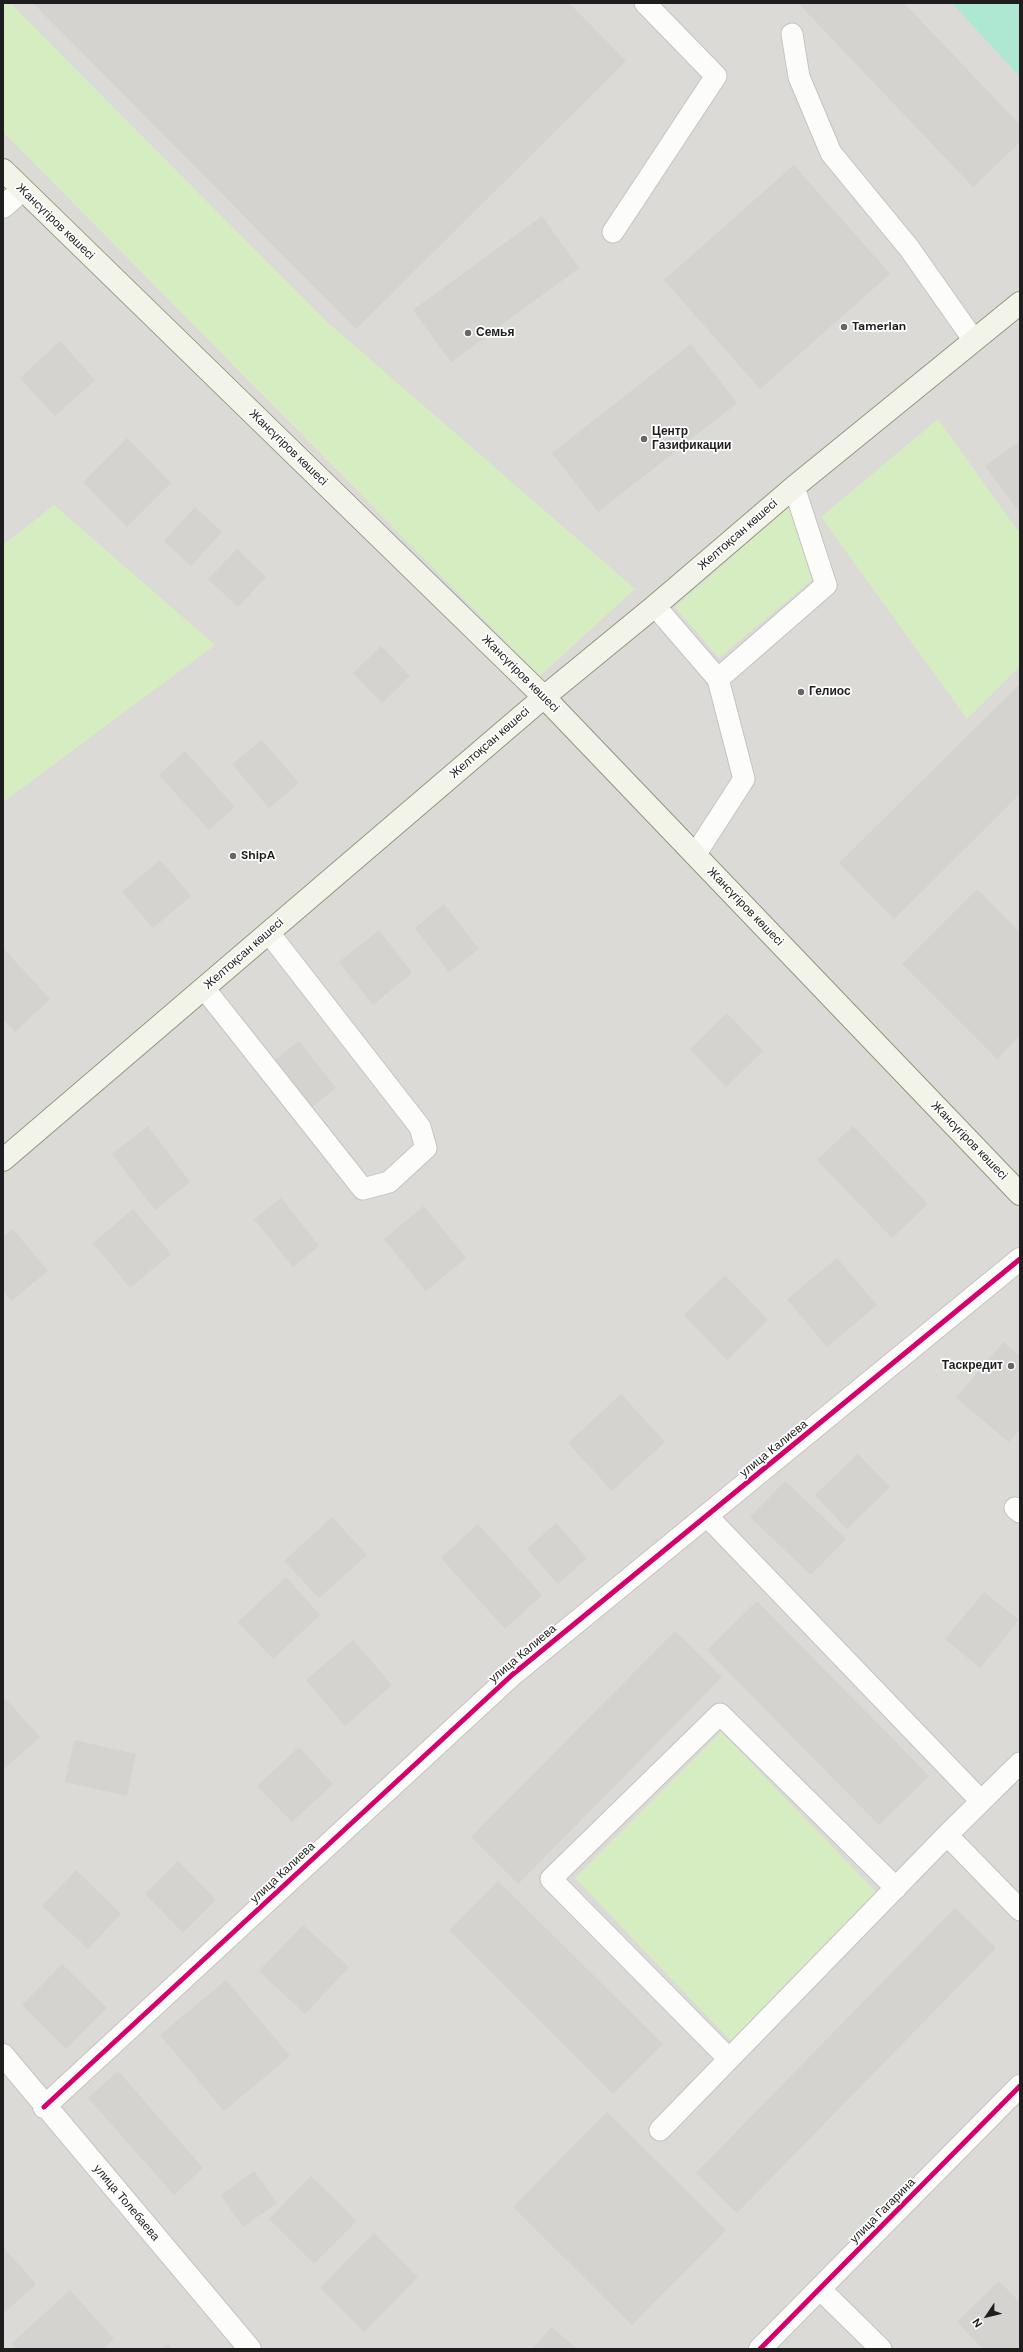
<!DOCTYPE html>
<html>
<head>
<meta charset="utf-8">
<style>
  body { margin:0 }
  #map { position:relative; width:1023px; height:2352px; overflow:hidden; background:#ecebe6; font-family:"DM Sans",sans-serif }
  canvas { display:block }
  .frame { position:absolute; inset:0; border:4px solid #1e1e1e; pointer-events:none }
  .north { position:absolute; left:967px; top:2296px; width:40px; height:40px; -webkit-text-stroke:3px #fff; paint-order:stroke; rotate:235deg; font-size:11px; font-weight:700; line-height:16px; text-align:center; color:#1e1e1e }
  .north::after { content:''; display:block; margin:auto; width:14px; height:18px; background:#1e1e1e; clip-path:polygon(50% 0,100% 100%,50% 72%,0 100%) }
</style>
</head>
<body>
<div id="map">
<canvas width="1023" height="2352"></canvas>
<div class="frame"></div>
<div class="north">N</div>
</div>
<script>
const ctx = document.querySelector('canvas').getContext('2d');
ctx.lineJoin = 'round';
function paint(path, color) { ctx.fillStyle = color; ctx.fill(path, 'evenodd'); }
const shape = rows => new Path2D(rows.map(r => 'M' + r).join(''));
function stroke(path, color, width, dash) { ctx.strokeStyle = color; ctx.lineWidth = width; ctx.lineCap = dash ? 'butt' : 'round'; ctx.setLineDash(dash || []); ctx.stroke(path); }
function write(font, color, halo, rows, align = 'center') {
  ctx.font = font + ' "DM Sans",sans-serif'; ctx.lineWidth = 3.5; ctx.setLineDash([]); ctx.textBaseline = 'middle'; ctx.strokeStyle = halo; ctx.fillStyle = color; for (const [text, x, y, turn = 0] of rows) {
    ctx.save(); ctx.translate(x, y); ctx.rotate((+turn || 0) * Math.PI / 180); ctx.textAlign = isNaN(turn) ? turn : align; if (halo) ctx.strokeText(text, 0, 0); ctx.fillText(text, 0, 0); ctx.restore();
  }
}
paint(shape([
  [3,3,1020,3,1020,2349,3,2349]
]), '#dbdad7');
paint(shape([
  [3,3,10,3,326,321,635,589,540,676,3,132],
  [938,419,1020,534,1020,666,967,719,821,517],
  [54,505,215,645,3,802,3,545],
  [790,506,812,580,719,658,675,607],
  [721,1732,884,1900,731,2041,575,1878]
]), '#d6edc2');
paint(shape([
  [952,3,1020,3,1020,77]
]), '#aee8d2');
paint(shape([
  [33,3,569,3,626,61,356,329],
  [798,3,904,3,1020,125,1020,142,973,187],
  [794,165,890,274,760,389,664,280],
  [542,216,579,268,451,362,413,310],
  [60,341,95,380,55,416,20,378],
  [691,344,737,403,598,512,552,453],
  [127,438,171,483,127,527,83,482],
  [1020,441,1020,513,985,466],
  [195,507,222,532,191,566,164,541],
  [237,549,266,577,238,607,208,579],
  [381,646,410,676,382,703,353,673],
  [1020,684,1020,794,894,919,839,863],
  [262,740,299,783,269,808,232,764],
  [185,751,235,807,209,830,159,775],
  [160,860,191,896,153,928,122,892],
  [977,889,1020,932,1020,1036,997,1059,902,964],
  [444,904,479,949,449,972,415,928],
  [379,930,412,973,373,1005,339,962],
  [3,948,50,999,15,1032,3,1019],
  [727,1013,763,1051,726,1087,690,1049],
  [299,1041,336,1088,309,1109,272,1062],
  [148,1126,190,1182,155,1210,112,1154],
  [853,1126,928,1204,892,1238,817,1160],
  [281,1198,319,1246,293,1267,254,1219],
  [424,1206,466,1258,426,1291,384,1239],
  [133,1209,171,1254,130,1288,93,1243],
  [13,1229,48,1271,11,1301,3,1290,3,1237],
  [837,1258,877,1305,827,1347,787,1299],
  [725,1275,768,1320,727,1360,684,1315],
  [1003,1342,1020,1356,1020,1429,1009,1442,956,1398],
  [621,1394,665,1442,612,1491,568,1443],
  [858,1454,890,1487,847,1529,815,1495],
  [785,1481,846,1539,811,1575,750,1517],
  [332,1517,367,1555,319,1598,284,1561],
  [556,1523,587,1558,558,1584,527,1549],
  [478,1524,542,1595,505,1629,441,1558],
  [286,1577,320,1615,273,1659,238,1622],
  [984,1592,1019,1620,980,1668,945,1639],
  [757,1601,929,1776,879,1825,707,1650],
  [675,1631,722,1677,518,1884,471,1837],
  [353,1640,392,1685,345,1726,306,1680],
  [3,1696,40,1737,3,1770],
  [74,1740,136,1754,127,1796,65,1782],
  [299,1747,333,1784,292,1822,257,1786],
  [178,1861,216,1900,183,1933,145,1894],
  [76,1870,121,1914,88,1949,42,1906],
  [498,1881,663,2044,613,2094,449,1930],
  [955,1908,996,1948,737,2213,696,2173],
  [303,1925,349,1967,305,2014,259,1971],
  [62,1964,107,2008,66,2049,22,2005],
  [226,1980,290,2056,224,2111,160,2035],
  [118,2071,203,2168,174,2195,88,2098],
  [607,2112,726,2230,632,2325,513,2207],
  [254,2171,277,2203,243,2227,221,2195],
  [311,2176,357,2221,314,2264,269,2219],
  [374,2233,418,2277,364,2332,320,2288],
  [3,2247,36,2284,3,2314],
  [999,2281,1020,2302,1020,2349,983,2349,957,2322],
  [70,2290,114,2339,103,2349,16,2349,11,2344],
  [552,2327,577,2349,532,2349],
  [168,2344,172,2349,161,2349]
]), '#d5d3cf');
const lane = shape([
  [792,34,799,77,831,153,909,248,973,339],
  [613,232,716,76,645,3],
  [655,606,718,679,826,585,794,487],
  [695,855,744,779,718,679],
  [204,988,363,1189,389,1182,426,1148,420,1127,269,933],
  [1015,1508,1020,1512],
  [707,1516,981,1801],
  [1020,1763,947,1835,1020,1910],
  [729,2059,551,1879,720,1714,896,1888],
  [660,2130,947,1835],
  [820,2289,881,2349]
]);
const street = shape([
  [3,207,22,190],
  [3,2055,250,2349],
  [44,2107,512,1675,1020,1259],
  [760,2349,1020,2086]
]);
const secondary = shape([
  [3,170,544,697,1020,1194],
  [3,1160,544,697,655,606,794,487,1020,303]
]);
stroke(lane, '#c5c4c2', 23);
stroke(street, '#c5c4c2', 24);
stroke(secondary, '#93977d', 24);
stroke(lane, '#fcfcfb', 21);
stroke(street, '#fcfcfb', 22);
stroke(secondary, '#f3f4e9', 22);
stroke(shape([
  [44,2107,512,1675,1020,1259],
  [760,2349,1020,2086]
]), '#d6006c', 5);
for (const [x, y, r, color] of [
  [844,327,4,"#666664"],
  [468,333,4,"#666664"],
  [644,439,4,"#666664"],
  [801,692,4,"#666664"],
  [233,856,4,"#666664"],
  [1011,1366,4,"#666664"]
]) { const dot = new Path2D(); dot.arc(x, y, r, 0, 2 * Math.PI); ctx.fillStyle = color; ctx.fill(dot); stroke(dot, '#fff', 1.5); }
write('12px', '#1e1e1e', '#fff', [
  ["Жансүгіров көшесі",55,222,44],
  ["Жансүгіров көшесі",288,448,44],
  ["Желтоқсан көшесі",738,535,-41],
  ["Жансүгіров көшесі",520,674,45],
  ["Желтоқсан көшесі",490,743,-41],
  ["Жансүгіров көшесі",745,907,46],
  ["Желтоқсан көшесі",244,954,-41],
  ["Жансүгіров көшесі",969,1141,46],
  ["улица Калиева",774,1449,-39],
  ["улица Калиева",523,1654,-40],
  ["улица Калиева",283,1873,-43],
  ["улица Толебаева",126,2203,50],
  ["улица Гагарина",883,2211,-45]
]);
write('bold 12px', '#1e1e1e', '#fff', [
  ["Tamerlan",852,327],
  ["Семья",476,333],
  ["Центр",652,432],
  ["Газификации",652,446],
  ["Гелиос",809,692],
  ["ShipA",241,856],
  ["Таскредит",1003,1366,"right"]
], 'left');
</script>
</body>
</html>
